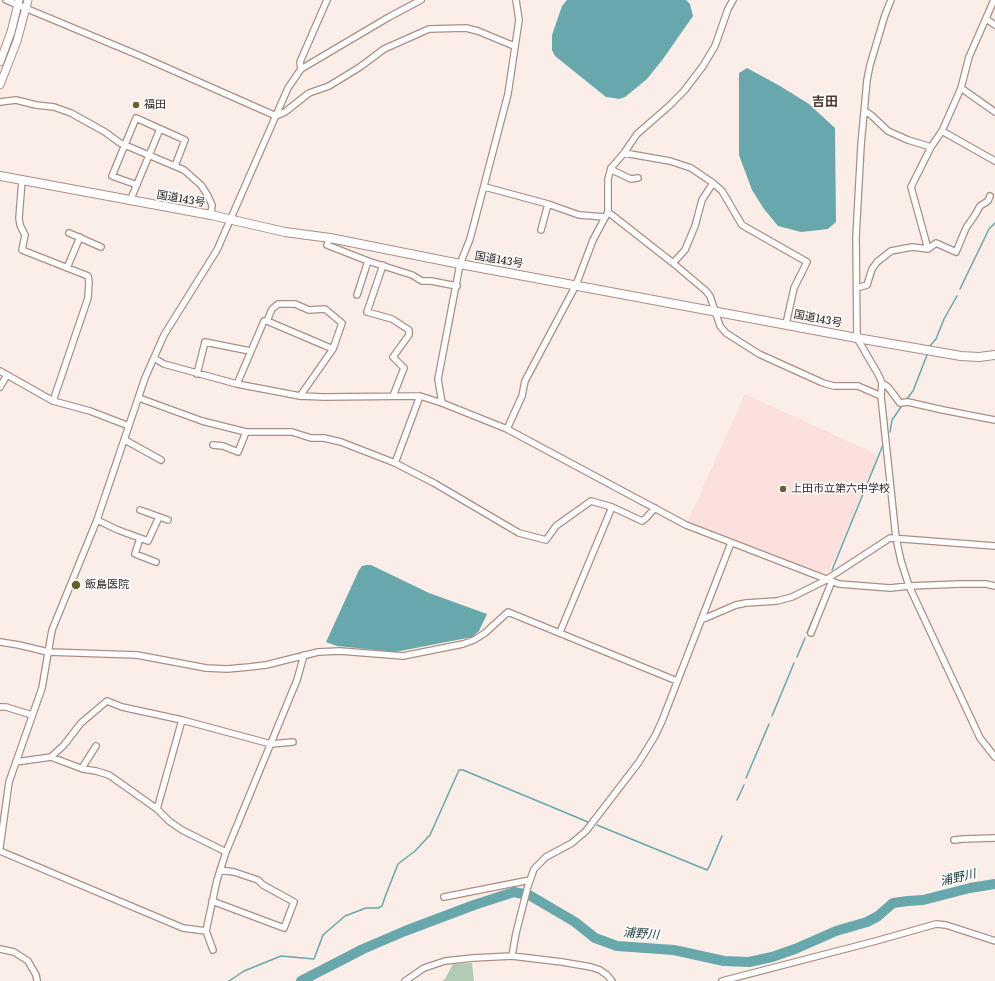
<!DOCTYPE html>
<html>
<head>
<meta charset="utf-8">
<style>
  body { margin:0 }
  canvas { display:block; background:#fbeee9 }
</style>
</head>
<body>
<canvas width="995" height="981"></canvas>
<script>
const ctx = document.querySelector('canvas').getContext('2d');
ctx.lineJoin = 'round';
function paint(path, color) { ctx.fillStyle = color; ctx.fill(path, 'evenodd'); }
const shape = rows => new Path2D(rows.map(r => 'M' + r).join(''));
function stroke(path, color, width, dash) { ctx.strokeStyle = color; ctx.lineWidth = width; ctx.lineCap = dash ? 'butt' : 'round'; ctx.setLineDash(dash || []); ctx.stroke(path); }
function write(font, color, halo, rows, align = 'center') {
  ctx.font = font + ' Literata,"Noto Sans JP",serif'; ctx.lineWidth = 3.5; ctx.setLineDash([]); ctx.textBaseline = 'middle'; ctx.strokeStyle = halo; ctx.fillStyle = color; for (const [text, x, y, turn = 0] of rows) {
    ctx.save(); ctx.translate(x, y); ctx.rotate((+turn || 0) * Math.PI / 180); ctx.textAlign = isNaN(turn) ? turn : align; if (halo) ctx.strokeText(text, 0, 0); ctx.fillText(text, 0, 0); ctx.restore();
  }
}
paint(shape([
  [745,394,878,455,829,571,819,573,687,523]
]), '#fbe0dd');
paint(shape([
  [472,963,474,981,442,981,445,979,453,964]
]), '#b2cbb4');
paint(shape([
  [567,0,686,0,690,4,693,16,663,59,647,79,625,97,619,99,614,98,606,97,555,56,552,50,552,35,562,6],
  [747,68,780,86,809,104,835,128,836,222,828,229,801,232,778,226,764,209,752,190,739,155,739,73],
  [366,565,371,565,429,593,487,614,479,631,472,637,395,652,337,646,326,642,359,570,362,566]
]), '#68a7ab');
stroke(shape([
  [960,289,989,229,995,223],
  [929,347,936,339,944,319,957,296],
  [905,401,913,391,927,355],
  [890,432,892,420,901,407],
  [832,570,883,445],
  [807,633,828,583],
  [797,657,805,638],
  [772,716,794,663],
  [746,778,769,724],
  [737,800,744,785],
  [597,825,707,870,709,867,722,836],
  [229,981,244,971,281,956,314,959,323,935,345,916,366,908,378,908,382,906,385,897,398,864,415,851,430,835,459,770,463,770,588,822]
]), '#68a7ab', 1.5);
stroke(shape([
  [301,981,363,949,405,931,474,905,514,892,529,895,575,922,595,938,617,946,674,950,724,961,749,962,772,957,795,949,836,931,867,922,878,916,893,903,908,901,923,900,970,888,995,884]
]), '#68a7ab', 10);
const minor = shape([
  [6,0,138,55,276,116,285,112,309,93,329,86,360,67,384,49,429,29,466,28,478,31,514,46],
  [891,0,885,15,870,65,867,80,861,145,856,237,857,338,878,374,882,383,881,396,896,538,901,561,909,586,980,738,995,757],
  [986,19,995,25],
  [301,69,300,62,327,0],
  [961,88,995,112],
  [0,102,16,100,36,105,54,107,71,113,105,132,120,143,184,170,201,185,208,196,212,205,211,215],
  [865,111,871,115,888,131,908,140,931,147],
  [942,131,995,161],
  [624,153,670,161,691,168,713,183,722,191,742,225,807,262,794,288,786,324],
  [611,168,614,171,631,179,638,178],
  [22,180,19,218,20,225,25,235,22,250,88,276,89,282,88,298,53,401],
  [137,185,112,176,136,118,185,140,175,166],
  [485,187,548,204,579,215,605,217],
  [130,201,160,129],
  [608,212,673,263,706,291,710,296,720,326,726,333,759,354,823,383,834,386,858,386,881,396],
  [541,230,548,204],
  [69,233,101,247],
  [330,238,327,245,368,261,412,275,422,281,431,281,457,286],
  [928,249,911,187,931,147,942,131,961,88,969,57,994,0],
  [673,263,685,250,695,226,702,200,713,183],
  [383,265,367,312,392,319,409,330,409,335,393,357,404,368,393,396],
  [67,268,80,237],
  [857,288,867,285,872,269,877,262,891,251,912,247,928,249,936,243,956,252,966,228,975,215,980,206,988,201,990,196],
  [357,295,368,261],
  [267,321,272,309,278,304,295,304,309,310,325,309,342,323,333,349,300,396],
  [154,358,164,364,237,384,300,396,324,397,420,396,442,403,507,429,686,525,839,584,890,588,909,586,960,584,986,584,995,586],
  [0,371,53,401,90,411,129,426],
  [197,374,205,342,250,351],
  [882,383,888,387,900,403,908,402,943,410,995,420],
  [237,384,264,321,267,321,333,349],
  [0,387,7,375],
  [139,398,202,421,246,432,292,432,311,438,324,438,341,442,395,463,434,483,519,533,546,540,556,526,591,501,612,507,642,521,646,518,655,508],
  [442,403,438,379,460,264,470,239,508,94,519,20,516,0],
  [507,429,522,396,525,381,576,285,593,240,608,212,608,179,611,168,624,153,637,134,669,106,684,91,703,66,715,46,728,9,733,0],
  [125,440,161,460],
  [213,445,223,446,238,452,246,432],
  [395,463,420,396],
  [140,510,168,520],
  [97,520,118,530,140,538,135,554,156,562],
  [140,538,148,541,159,517],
  [701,620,736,605,746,603,777,601,792,597,824,581,890,538,995,546],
  [560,632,612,507],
  [811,633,832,581],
  [0,642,19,645,48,652,137,655,206,668,227,669,249,667,266,665,318,652,340,651,403,656,463,644,474,640,485,633,508,612,677,681],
  [0,707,6,707,32,715],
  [51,757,64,745,81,723,107,701,122,707,182,720,271,744,293,742],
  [16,762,51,757,83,769,96,771,109,775,157,809,169,821,182,830,226,852],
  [82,768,96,746],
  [157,809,182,720],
  [954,840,963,839,995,838],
  [0,847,9,782,42,688,52,630,97,520,145,378,164,335,217,250,288,88,301,69,389,17,421,0],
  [0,851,183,928,206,931],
  [444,897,530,880],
  [212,901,284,928,294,902,263,885,258,880,234,872,220,870],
  [0,949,14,952,28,961,36,975,37,980],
  [213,950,206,931,217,880,226,852,297,680,304,655],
  [512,956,516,933,528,886,534,869,546,857,572,843,586,831,639,762,655,736,662,721,731,543],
  [405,981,424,968,445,961,473,958,512,956,562,962,591,967,600,970,607,975,612,981],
  [722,981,876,941,936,924,946,925,995,941]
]);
const major = shape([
  [0,62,11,32,19,0],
  [0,85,17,41,28,0]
]);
const highway = shape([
  [0,176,211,215,285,232,330,238,460,264,857,338,961,356,979,357,995,355]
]);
stroke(minor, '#ab8e83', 8);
stroke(major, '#ab8e83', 9);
stroke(highway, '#ab8e83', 10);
stroke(minor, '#fff', 5.5);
stroke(major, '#fff', 7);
stroke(highway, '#fff', 8);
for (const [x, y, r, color] of [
  [136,105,4,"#65602c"],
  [783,489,4,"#65602c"],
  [76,585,5,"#65602c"]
]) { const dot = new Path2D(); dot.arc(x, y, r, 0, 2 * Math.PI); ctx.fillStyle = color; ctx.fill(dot); stroke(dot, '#fefefe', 1.5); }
write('11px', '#302521', '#fefefe', [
  ["福田",144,105],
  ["上田市立第六中学校",791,489],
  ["飯島医院",85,585]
], 'left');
write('11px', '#302521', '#fefefe', [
  ["国道143号",181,199,10],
  ["国道143号",499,260,10],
  ["国道143号",818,319,11]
]);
write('italic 12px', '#163638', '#fefefe', [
  ["浦野川",958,878,-13],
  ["浦野川",641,934,4]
]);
write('bold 13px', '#533a31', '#fefefe', [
  ["吉田",825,102]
]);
</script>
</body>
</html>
